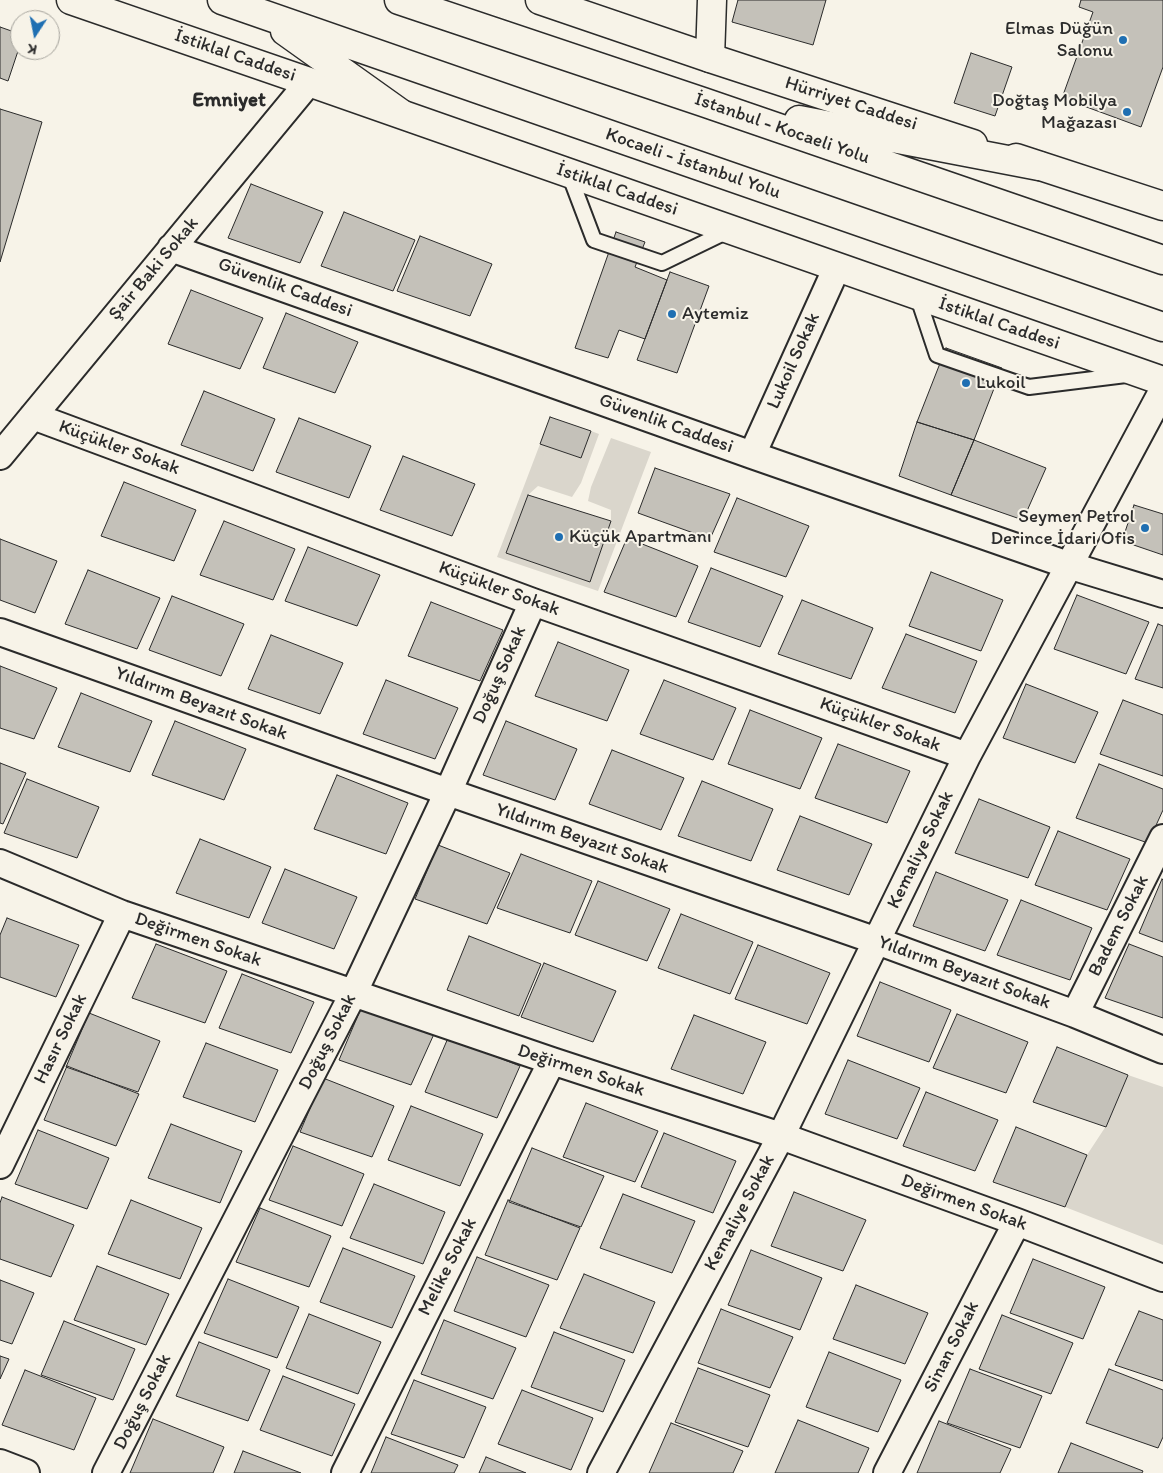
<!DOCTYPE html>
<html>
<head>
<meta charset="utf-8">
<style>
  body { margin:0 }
  #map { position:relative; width:1163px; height:1473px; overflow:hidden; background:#f7f3e8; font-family:Itim,sans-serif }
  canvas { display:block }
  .north { position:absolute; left:10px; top:10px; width:50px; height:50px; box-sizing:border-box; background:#f7f3e8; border:1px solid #a5a39c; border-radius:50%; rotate:191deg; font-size:14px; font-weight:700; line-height:20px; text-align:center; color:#2b2b2b }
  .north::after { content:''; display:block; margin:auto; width:18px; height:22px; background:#1f6fb2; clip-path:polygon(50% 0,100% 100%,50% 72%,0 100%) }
</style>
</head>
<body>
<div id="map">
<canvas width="1163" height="1473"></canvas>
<div class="north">K</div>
</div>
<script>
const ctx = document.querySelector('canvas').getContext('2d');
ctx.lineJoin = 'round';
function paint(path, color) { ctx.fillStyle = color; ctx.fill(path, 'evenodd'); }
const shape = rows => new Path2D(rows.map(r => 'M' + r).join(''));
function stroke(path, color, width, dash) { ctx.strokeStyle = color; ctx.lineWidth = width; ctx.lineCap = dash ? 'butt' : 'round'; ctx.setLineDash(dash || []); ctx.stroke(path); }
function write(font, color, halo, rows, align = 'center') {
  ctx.font = font + ' Itim,sans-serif'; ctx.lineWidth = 4; ctx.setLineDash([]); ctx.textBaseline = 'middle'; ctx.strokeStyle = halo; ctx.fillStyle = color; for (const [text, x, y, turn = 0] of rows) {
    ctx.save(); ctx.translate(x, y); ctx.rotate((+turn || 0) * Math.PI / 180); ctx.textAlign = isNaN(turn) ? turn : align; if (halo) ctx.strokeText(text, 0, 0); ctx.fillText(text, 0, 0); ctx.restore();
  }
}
paint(shape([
  [591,431,599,434,581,483,572,497,538,486,528,495,506,553,590,582,611,521,611,510,588,501,591,487,611,438,651,452,598,591,497,557,540,444,581,458],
  [1128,1075,1163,1087,1163,1245,1065,1207,1087,1155,1106,1126]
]), '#dad6cc');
const building = shape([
  [738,0,826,0,813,45,732,22,738,0],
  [1081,0,1163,0,1163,67,1141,127,1062,98,1093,12,1079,7,1081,0],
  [0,27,20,34,20,45,8,81,0,78,0,27],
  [971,53,1012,67,995,116,954,103,971,53],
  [0,109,42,122,0,262,0,109],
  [251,184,323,212,300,263,228,238,251,184],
  [344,212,415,240,393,291,321,266,344,212],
  [616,232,645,242,635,267,667,280,645,339,619,330,608,358,575,348,616,232],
  [420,236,492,264,470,316,397,291,420,236],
  [670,272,709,286,677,373,637,360,670,272],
  [191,290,263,318,240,369,168,344,191,290],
  [286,313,358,342,335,393,263,368,286,313],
  [946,348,1002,368,974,440,917,422,946,348],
  [204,391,275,419,253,471,181,445,204,391],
  [550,417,591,431,581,458,540,444,550,417],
  [299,418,371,446,349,498,276,472,299,418],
  [917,422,974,440,951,495,899,476,917,422],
  [974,440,1046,468,1023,520,951,495,974,440],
  [403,456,475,484,452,536,380,510,403,456],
  [655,468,730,494,710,539,638,513,655,468],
  [124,482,196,510,174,561,101,536,124,482],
  [528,495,611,521,590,582,506,553,528,495],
  [737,498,809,526,786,577,714,552,737,498],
  [1134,505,1163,514,1163,555,1122,541,1134,505],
  [224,521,295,549,273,600,200,575,224,521],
  [627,538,698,566,676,617,604,592,627,538],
  [0,539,57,561,35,613,0,600,0,539],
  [308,547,380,575,357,626,285,601,308,547],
  [711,568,783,596,760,647,688,622,711,568],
  [88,570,160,598,137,649,65,624,88,570],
  [931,572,1003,600,981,651,909,626,931,572],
  [1077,595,1149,622,1126,674,1054,649,1077,595],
  [172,596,244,624,221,676,149,650,172,596],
  [802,600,873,628,851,679,778,654,802,600],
  [431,602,503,630,480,681,408,656,431,602],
  [1158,624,1163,626,1163,688,1135,679,1158,624],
  [906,634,977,661,955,713,882,688,906,634],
  [271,635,343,663,320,714,248,689,271,635],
  [558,642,629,670,607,721,535,696,558,642],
  [0,666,57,688,34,739,0,728,0,666],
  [386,680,458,708,435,759,363,734,386,680],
  [664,680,736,708,713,760,640,734,664,680],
  [1026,684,1098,712,1075,763,1003,738,1026,684],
  [81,693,152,721,130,772,58,747,81,693],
  [1123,700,1163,715,1163,776,1100,754,1123,700],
  [750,710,822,738,800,789,728,764,750,710],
  [175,721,246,749,224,800,152,775,175,721],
  [506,721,577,749,555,800,483,775,506,721],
  [838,744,910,771,887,823,815,798,838,744],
  [612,750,684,778,661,830,589,804,612,750],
  [0,763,26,773,3,824,0,823,0,763],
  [1099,764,1163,789,1163,810,1148,843,1076,818,1099,764],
  [337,775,408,803,386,854,314,829,337,775],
  [27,779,99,807,77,858,4,833,27,779],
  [702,781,773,809,751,861,678,836,702,781],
  [979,799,1050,827,1028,878,955,853,979,799],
  [800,816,872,844,849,895,777,870,800,816],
  [1058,831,1130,859,1107,910,1035,885,1058,831],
  [200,839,271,867,249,918,176,893,200,839],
  [438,845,510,873,487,924,415,899,438,845],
  [521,854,592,881,570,933,497,908,521,854],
  [285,869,357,897,334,949,262,923,285,869],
  [936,872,1008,900,985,951,913,926,936,872],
  [1162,879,1163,880,1163,942,1139,933,1162,879],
  [598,881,670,909,647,961,575,935,598,881],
  [1021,900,1092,928,1070,980,997,955,1021,900],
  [681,914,753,942,730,994,658,968,681,914],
  [7,918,79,945,56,997,0,977,0,935,7,918],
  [469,936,541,964,519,1016,447,990,469,936],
  [156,944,227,971,205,1023,132,998,156,944],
  [1129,944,1163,957,1163,1018,1105,998,1129,944],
  [758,945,830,973,807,1024,735,999,758,945],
  [544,963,616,991,593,1042,521,1017,544,963],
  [242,974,314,1002,291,1053,219,1028,242,974],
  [880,982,951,1010,929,1062,857,1036,880,982],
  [362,1006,434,1034,411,1085,339,1060,362,1006],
  [89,1013,160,1041,138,1092,66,1067,89,1013],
  [957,1014,1028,1042,1006,1093,933,1068,957,1014],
  [694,1015,766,1042,743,1094,671,1069,694,1015],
  [448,1038,520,1066,497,1118,425,1092,448,1038],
  [206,1043,278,1070,255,1122,183,1097,206,1043],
  [1057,1047,1128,1075,1106,1127,1033,1102,1057,1047],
  [848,1060,920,1088,897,1139,825,1114,848,1060],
  [67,1066,139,1094,116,1146,44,1120,67,1066],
  [323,1078,394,1106,372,1157,300,1132,323,1078],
  [926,1092,998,1120,975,1171,903,1146,926,1092],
  [586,1103,658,1131,635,1182,563,1157,586,1103],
  [411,1106,483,1134,460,1186,388,1160,411,1106],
  [171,1124,242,1151,220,1203,148,1178,171,1124],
  [1016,1127,1087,1155,1065,1207,993,1182,1016,1127],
  [38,1130,109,1158,87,1209,15,1184,38,1130],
  [664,1133,736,1161,713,1213,641,1187,664,1133],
  [293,1146,364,1174,342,1226,269,1200,293,1146],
  [532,1148,604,1176,581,1227,509,1202,532,1148],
  [374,1184,445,1212,423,1264,350,1238,374,1184],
  [794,1192,866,1220,843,1271,771,1246,794,1192],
  [623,1194,695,1221,672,1273,600,1248,623,1194],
  [2,1197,74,1225,51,1277,0,1259,0,1203,2,1197],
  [131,1200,202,1228,180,1279,108,1254,131,1200],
  [508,1200,580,1228,557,1280,485,1255,508,1200],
  [260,1208,331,1236,309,1287,236,1262,260,1208],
  [343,1248,415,1276,392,1328,320,1302,343,1248],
  [751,1250,822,1278,800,1330,728,1305,751,1250],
  [477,1257,549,1285,526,1337,454,1311,477,1257],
  [1033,1259,1105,1287,1083,1339,1010,1313,1033,1259],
  [97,1266,169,1294,146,1345,74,1320,97,1266],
  [584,1274,655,1302,633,1353,560,1328,584,1274],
  [228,1279,299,1307,277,1358,204,1333,228,1279],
  [0,1280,34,1293,12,1344,0,1340,0,1280],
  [856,1285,928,1313,905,1364,833,1339,856,1285],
  [721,1309,793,1337,770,1388,698,1363,721,1309],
  [1139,1311,1163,1320,1163,1381,1115,1365,1139,1311],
  [309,1314,381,1342,358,1394,286,1368,309,1314],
  [1002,1315,1073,1343,1051,1394,979,1369,1002,1315],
  [444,1320,516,1348,493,1399,421,1374,444,1320],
  [64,1321,135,1349,113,1400,41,1375,64,1321],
  [554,1332,625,1360,603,1412,531,1387,554,1332],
  [199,1342,270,1370,248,1421,176,1396,199,1342],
  [829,1352,901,1380,878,1432,806,1407,829,1352],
  [0,1356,9,1359,0,1379,0,1356],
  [698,1368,770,1395,748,1447,675,1422,698,1368],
  [970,1369,1042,1396,1020,1448,947,1423,970,1369],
  [1109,1369,1163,1390,1163,1437,1158,1448,1086,1423,1109,1369],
  [25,1370,96,1398,74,1450,2,1425,25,1370],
  [283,1376,355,1404,332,1456,260,1430,283,1376],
  [414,1380,486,1407,464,1458,391,1434,414,1380],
  [522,1390,593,1418,571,1470,498,1444,522,1390],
  [153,1419,224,1447,213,1473,130,1473,153,1419],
  [798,1420,869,1448,858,1473,775,1473,798,1420],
  [939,1421,1011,1449,1000,1473,917,1473,939,1421],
  [671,1423,743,1451,733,1473,649,1473,671,1423],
  [386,1437,458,1465,454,1473,371,1473,386,1437],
  [1071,1443,1143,1471,1142,1473,1058,1473,1071,1443],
  [243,1451,301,1473,234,1473,243,1451],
  [486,1457,526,1473,479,1473,486,1457]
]);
paint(building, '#c4c1b9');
stroke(building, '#2b2b2b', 1);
const service = shape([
  [569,174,594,240,662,263,730,230],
  [917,295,937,355,1029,387,1126,375]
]);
const minor = shape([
  [171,248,752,455,1068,565,1163,594],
  [33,416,533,602,967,756],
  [752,455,837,267],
  [0,456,309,82],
  [0,632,448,792,877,941,1075,1014,1163,1050],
  [0,863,122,914,552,1061,781,1136,1017,1222,1163,1278],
  [1075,1014,1163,838],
  [0,1165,122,914],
  [0,1463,26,1473],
  [106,1473,353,994,448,792,533,602],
  [345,1473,552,1061],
  [601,1473,781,1136,967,756,1163,390],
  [887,1473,1017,1222]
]);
const tertiary = shape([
  [710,58,712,0]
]);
const secondary = shape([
  [71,0,309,82,1163,381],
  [540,0,710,58,973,144],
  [1016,158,1163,206]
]);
const trunk = shape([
  [222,0,1163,327],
  [399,0,703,102,1163,260],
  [285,31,400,113],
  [799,120,1039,166]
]);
stroke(service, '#2b2b2b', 18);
stroke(minor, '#2b2b2b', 30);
stroke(tertiary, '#2b2b2b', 31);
stroke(secondary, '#2b2b2b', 31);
stroke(trunk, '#2b2b2b', 31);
stroke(service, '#f7f3e8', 14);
stroke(minor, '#f7f3e8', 26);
stroke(tertiary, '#f7f3e8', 28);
stroke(secondary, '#f7f3e8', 28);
stroke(trunk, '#f7f3e8', 28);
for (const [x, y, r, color] of [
  [1123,40,5,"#1f6fb2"],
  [1127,112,5,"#1f6fb2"],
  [672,314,5,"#1f6fb2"],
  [966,383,5,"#1f6fb2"],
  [1145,528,5,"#1f6fb2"],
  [559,537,5,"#1f6fb2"]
]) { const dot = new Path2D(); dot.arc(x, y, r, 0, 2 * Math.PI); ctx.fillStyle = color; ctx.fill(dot); stroke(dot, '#f7f3e8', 2); }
write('19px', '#2b2b2b', '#f7f3e8', [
  ["Elmas Düğün",1113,29],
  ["Salonu",1113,51],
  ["Doğtaş Mobilya",1117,101],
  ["Mağazası",1117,123],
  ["Aytemiz",682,314,"left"],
  ["Lukoil",976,383,"left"],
  ["Seymen Petrol",1135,517],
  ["Derince İdari Ofis",1135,539],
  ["Küçük Apartmanı",569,537,"left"]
], 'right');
write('19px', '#2b2b2b', '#f7f3e8', [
  ["İstiklal Caddesi",235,56,19],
  ["Hürriyet Caddesi",851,104,18],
  ["İstanbul - Kocaeli Yolu",782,129,19],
  ["Kocaeli - İstanbul Yolu",693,164,19],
  ["İstiklal Caddesi",617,190,19],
  ["Şair Baki Sokak",154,269,-50],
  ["Güvenlik Caddesi",285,288,20],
  ["İstiklal Caddesi",999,324,19],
  ["Lukoil Sokak",794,361,-66],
  ["Güvenlik Caddesi",666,424,20],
  ["Küçükler Sokak",119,448,20],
  ["Küçükler Sokak",499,589,20],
  ["Doğuş Sokak",500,675,-66],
  ["Yıldırım Beyazıt Sokak",201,704,20],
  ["Küçükler Sokak",880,725,20],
  ["Yıldırım Beyazıt Sokak",582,839,19],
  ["Kemaliye Sokak",921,850,-64],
  ["Badem Sokak",1119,926,-63],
  ["Değirmen Sokak",198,940,19],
  ["Yıldırım Beyazıt Sokak",964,973,20],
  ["Hasır Sokak",61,1039,-64],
  ["Doğuş Sokak",328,1042,-63],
  ["Değirmen Sokak",581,1071,18],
  ["Değirmen Sokak",964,1203,20],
  ["Kemaliye Sokak",740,1213,-62],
  ["Melike Sokak",448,1267,-63],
  ["Sinan Sokak",952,1347,-63],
  ["Doğuş Sokak",143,1402,-63]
]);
write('bold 21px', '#2b2b2b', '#f7f3e8', [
  ["Emniyet",229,101]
]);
</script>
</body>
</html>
